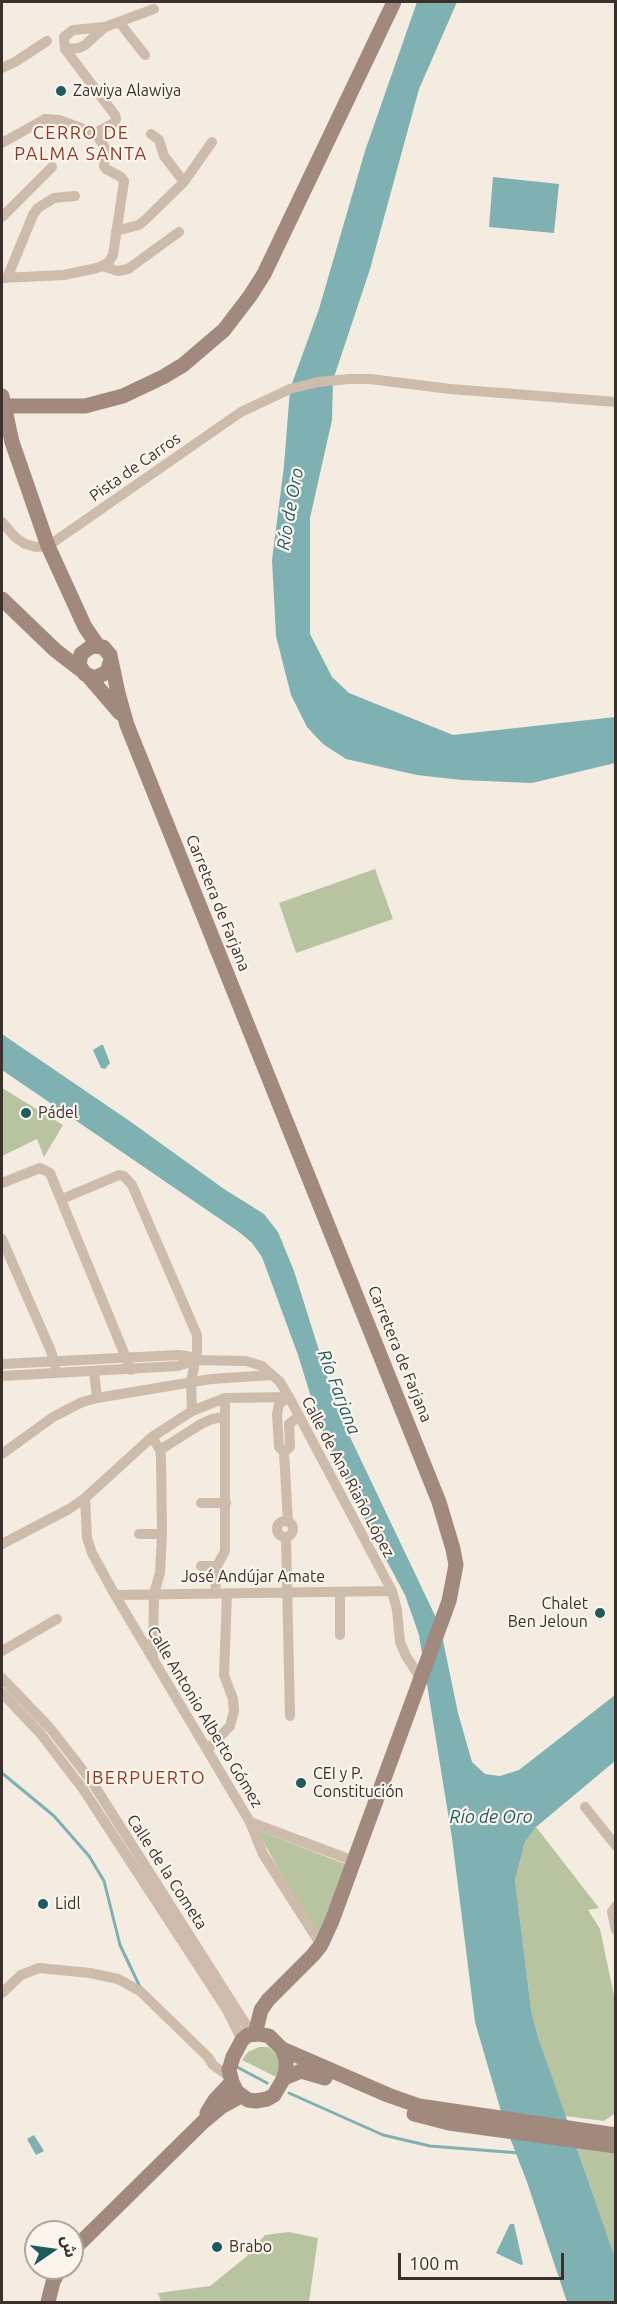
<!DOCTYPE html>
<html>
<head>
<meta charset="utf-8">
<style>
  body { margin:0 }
  #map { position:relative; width:617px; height:2304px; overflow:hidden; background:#f4ebe1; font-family:Ubuntu,"Noto Sans Arabic",sans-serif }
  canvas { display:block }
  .frame { position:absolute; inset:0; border:3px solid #3b302b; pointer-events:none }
  .north { position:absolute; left:24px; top:2220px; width:60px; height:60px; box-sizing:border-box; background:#fbf5ee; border:2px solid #aea6a0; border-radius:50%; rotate:77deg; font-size:16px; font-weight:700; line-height:24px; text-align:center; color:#3b302b }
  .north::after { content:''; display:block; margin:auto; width:21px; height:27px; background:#1f5a5e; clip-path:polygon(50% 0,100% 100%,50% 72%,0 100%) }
  .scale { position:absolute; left:398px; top:2253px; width:166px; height:27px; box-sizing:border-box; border:3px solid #3b302b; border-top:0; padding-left:8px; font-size:18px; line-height:21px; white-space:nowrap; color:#3b302b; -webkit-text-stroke:4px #fbf5ee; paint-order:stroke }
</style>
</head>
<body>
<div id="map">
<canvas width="617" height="2304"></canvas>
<div class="frame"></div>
<div class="north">ش</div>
<div class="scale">100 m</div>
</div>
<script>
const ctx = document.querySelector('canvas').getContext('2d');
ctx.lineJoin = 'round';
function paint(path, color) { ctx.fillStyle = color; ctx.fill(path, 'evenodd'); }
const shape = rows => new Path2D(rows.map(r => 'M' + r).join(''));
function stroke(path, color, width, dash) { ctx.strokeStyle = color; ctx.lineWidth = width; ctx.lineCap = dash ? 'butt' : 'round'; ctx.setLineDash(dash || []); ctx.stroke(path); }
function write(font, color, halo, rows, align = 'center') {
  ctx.font = font + ' Ubuntu,sans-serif'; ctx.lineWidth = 4.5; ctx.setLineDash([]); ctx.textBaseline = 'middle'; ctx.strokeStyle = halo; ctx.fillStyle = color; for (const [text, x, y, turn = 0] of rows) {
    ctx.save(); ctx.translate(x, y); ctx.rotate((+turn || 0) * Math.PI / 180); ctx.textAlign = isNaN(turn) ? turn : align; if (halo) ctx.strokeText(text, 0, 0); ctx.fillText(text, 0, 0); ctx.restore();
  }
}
paint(shape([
  [375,869,393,919,296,953,279,903],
  [2,1088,63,1125,44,1157,37,1139,2,1156],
  [536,1827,599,1908,588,1910,600,1929,616,2005,615,2106,614,2114,604,2121,565,2116,538,2037,531,2009,515,1880,525,1842],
  [257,1830,348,1865,319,1943],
  [259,2047,268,2047,277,2055,281,2067,280,2079,242,2060,248,2052],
  [576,2145,615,2151,615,2257,591,2188],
  [289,2232,318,2238,309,2302,161,2302,158,2293,210,2286,246,2257,265,2235]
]), '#b8c4a0');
paint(shape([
  [417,2,457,2,419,89,370,269,333,380,332,420,310,518,310,634,332,677,349,693,453,735,615,717,615,763,532,783,461,780,417,775,346,759,323,744,307,727,291,695,276,636,272,560,284,466,290,389,319,309,365,151],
  [493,177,559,184,554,233,489,227],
  [2,1034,131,1122,224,1189,264,1214,278,1232,294,1271,339,1414,440,1626,458,1713,472,1762,485,1774,500,1776,519,1770,615,1695,615,1761,536,1827,525,1842,515,1880,531,2009,538,2037,615,2257,615,2302,567,2302,527,2182,505,2125,475,2022,452,1838,419,1635,405,1595,368,1526,320,1426,298,1355,262,1257,252,1243,239,1232,2,1070],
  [101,1045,103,1045,110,1063,105,1069,101,1068,93,1050],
  [34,2135,44,2151,36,2155,27,2139],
  [510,2224,514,2224,523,2264,521,2265,496,2253]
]), '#7fb0b2');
stroke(shape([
  [2,1773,54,1816,89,1856,104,1881,120,1945,140,1987],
  [237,2067,267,2083],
  [289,2093,383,2135,430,2146,519,2153]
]), '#7fb0b2', 3);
stroke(shape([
  [119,22,145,55],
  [65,49,79,48,85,45,105,27],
  [2,68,15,62,47,41],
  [95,133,114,123,116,119,115,115,65,49,64,37,73,30,105,27,154,9],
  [151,134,159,140,164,156,184,182],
  [2,143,45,119,59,120,95,133,106,149,104,166,106,169,121,177,124,181,113,255,108,263,97,268,64,275,2,278],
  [2,217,52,167],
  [116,231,139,225,145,220,184,182,212,142],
  [102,266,118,271,128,269,179,232],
  [7,278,33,215,38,208,54,198,75,196],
  [2,522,15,537,25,544,36,547,48,546,241,412,290,389,318,382,349,379,370,379,450,389,616,402],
  [2,1183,40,1168,50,1173,131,1370],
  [62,1199,119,1175,124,1176,132,1185,197,1335,197,1351,191,1382,192,1411],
  [2,1239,51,1351,55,1366],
  [2,1364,178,1355,187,1356,195,1360],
  [94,1371,97,1398],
  [2,1376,178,1366,195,1360,246,1361,262,1366,280,1382,289,1397,392,1591,397,1610,400,1642,406,1656,421,1679],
  [289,1397,279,1404,277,1414,279,1447,284,1452,290,1447,289,1424,299,1416],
  [152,1437,160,1450,161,1457,162,1534,160,1573,154,1593,153,1659],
  [160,1450,201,1424,212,1419,225,1417],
  [284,1452,288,1522],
  [2,1454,53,1417,82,1402,97,1398,211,1379,272,1375],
  [85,1498,87,1538,92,1553,115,1595,250,1822,263,1854,321,1945],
  [201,1503,226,1503],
  '277 1529a8 8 0 1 1 16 0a8 8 0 1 1-16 0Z',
  [139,1534,162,1534],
  [286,1537,290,1716],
  [2,1544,69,1509,85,1498,152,1437,192,1411,225,1398,289,1397],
  [201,1566,217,1566],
  [215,1593,217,1566,225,1551,225,1398],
  [115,1595,392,1591],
  [340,1635,340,1592],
  [2,1651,57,1619],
  [2,1678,50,1728,92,1782,252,2034],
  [2,1693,40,1733,83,1789,227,2010,242,2040],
  [207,1750,230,1726,234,1711,233,1699,224,1675,227,1593],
  [585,1807,616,1846],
  [250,1822,354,1861],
  [616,1906,612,1912,616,1930],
  [2,1993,21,1975,39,1968,90,1973,118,1979,140,1991,208,2057,213,2065,230,2077]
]), '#cdbbac', 10);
stroke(shape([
  [2,406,85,406,123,396,163,377,183,365,224,330,250,296,264,274,394,2],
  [12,442,48,546,85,627,98,646],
  [2,599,55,650,81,670],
  [111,660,107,672,95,678,85,674,79,665,81,654,92,646,103,647,110,655,111,660,118,693,127,725,439,1502,453,1549,456,1565,449,1601,332,1921,321,1945,313,1955,268,2000,261,2010,255,2034],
  [89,677,120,713],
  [259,2034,269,2036,282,2049,286,2059,286,2069,284,2078,274,2095,267,2099,256,2101,248,2100,237,2092,232,2082,229,2070,233,2057,242,2040,248,2035,259,2034],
  [282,2049,388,2095,419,2106,616,2135],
  [284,2078,301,2071,325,2078],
  [207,2113,215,2100,232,2082],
  [414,2114,449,2123,616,2146],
  [72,2251,203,2122,221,2107,241,2096],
  [48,2302,53,2282,60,2268]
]), '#a18a7d', 15);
stroke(shape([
  [2,396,12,442]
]), '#a18a7d', 15);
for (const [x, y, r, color] of [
  [61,91,6,"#1f5a5e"],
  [26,1113,6,"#1f5a5e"],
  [600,1613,6,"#1f5a5e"],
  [301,1783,6,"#1f5a5e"],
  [43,1904,6,"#1f5a5e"],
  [217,2247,6,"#1f5a5e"]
]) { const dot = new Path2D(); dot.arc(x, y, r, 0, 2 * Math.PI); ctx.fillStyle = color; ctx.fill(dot); stroke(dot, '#fbf5ee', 2); }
write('16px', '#3b302b', '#fbf5ee', [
  ["Zawiya Alawiya",73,91],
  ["Pádel",38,1113],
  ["Chalet",588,1604,"right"],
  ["Ben Jeloun",588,1622,"right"],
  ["CEI y P.",313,1774],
  ["Constitución",313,1792],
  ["Lidl",55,1904],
  ["Brabo",229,2247]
], 'left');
write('16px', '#3b302b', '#fbf5ee', [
  ["Pista de Carros",135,467,-35],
  ["Carretera de Farjana",218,903,68],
  ["Carretera de Farjana",400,1354,68],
  ["Calle de Ana Riaño López",348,1477,62],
  ["José Andújar Amate",253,1577],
  ["Calle Antonio Alberto Gómez",205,1717,59],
  ["Calle de la Cometa",167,1872,57]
]);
ctx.letterSpacing = '1.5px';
write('18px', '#8c3b22', '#fbf5ee', [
  ["CERRO DE",81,133],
  ["PALMA SANTA",81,154],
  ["IBERPUERTO",146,1778]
]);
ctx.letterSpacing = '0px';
write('italic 18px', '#1f5a5e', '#fbf5ee', [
  ["Río de Oro",290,509,-80],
  ["Río Farjana",339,1392,69],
  ["Río de Oro",491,1817]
]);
</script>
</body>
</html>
